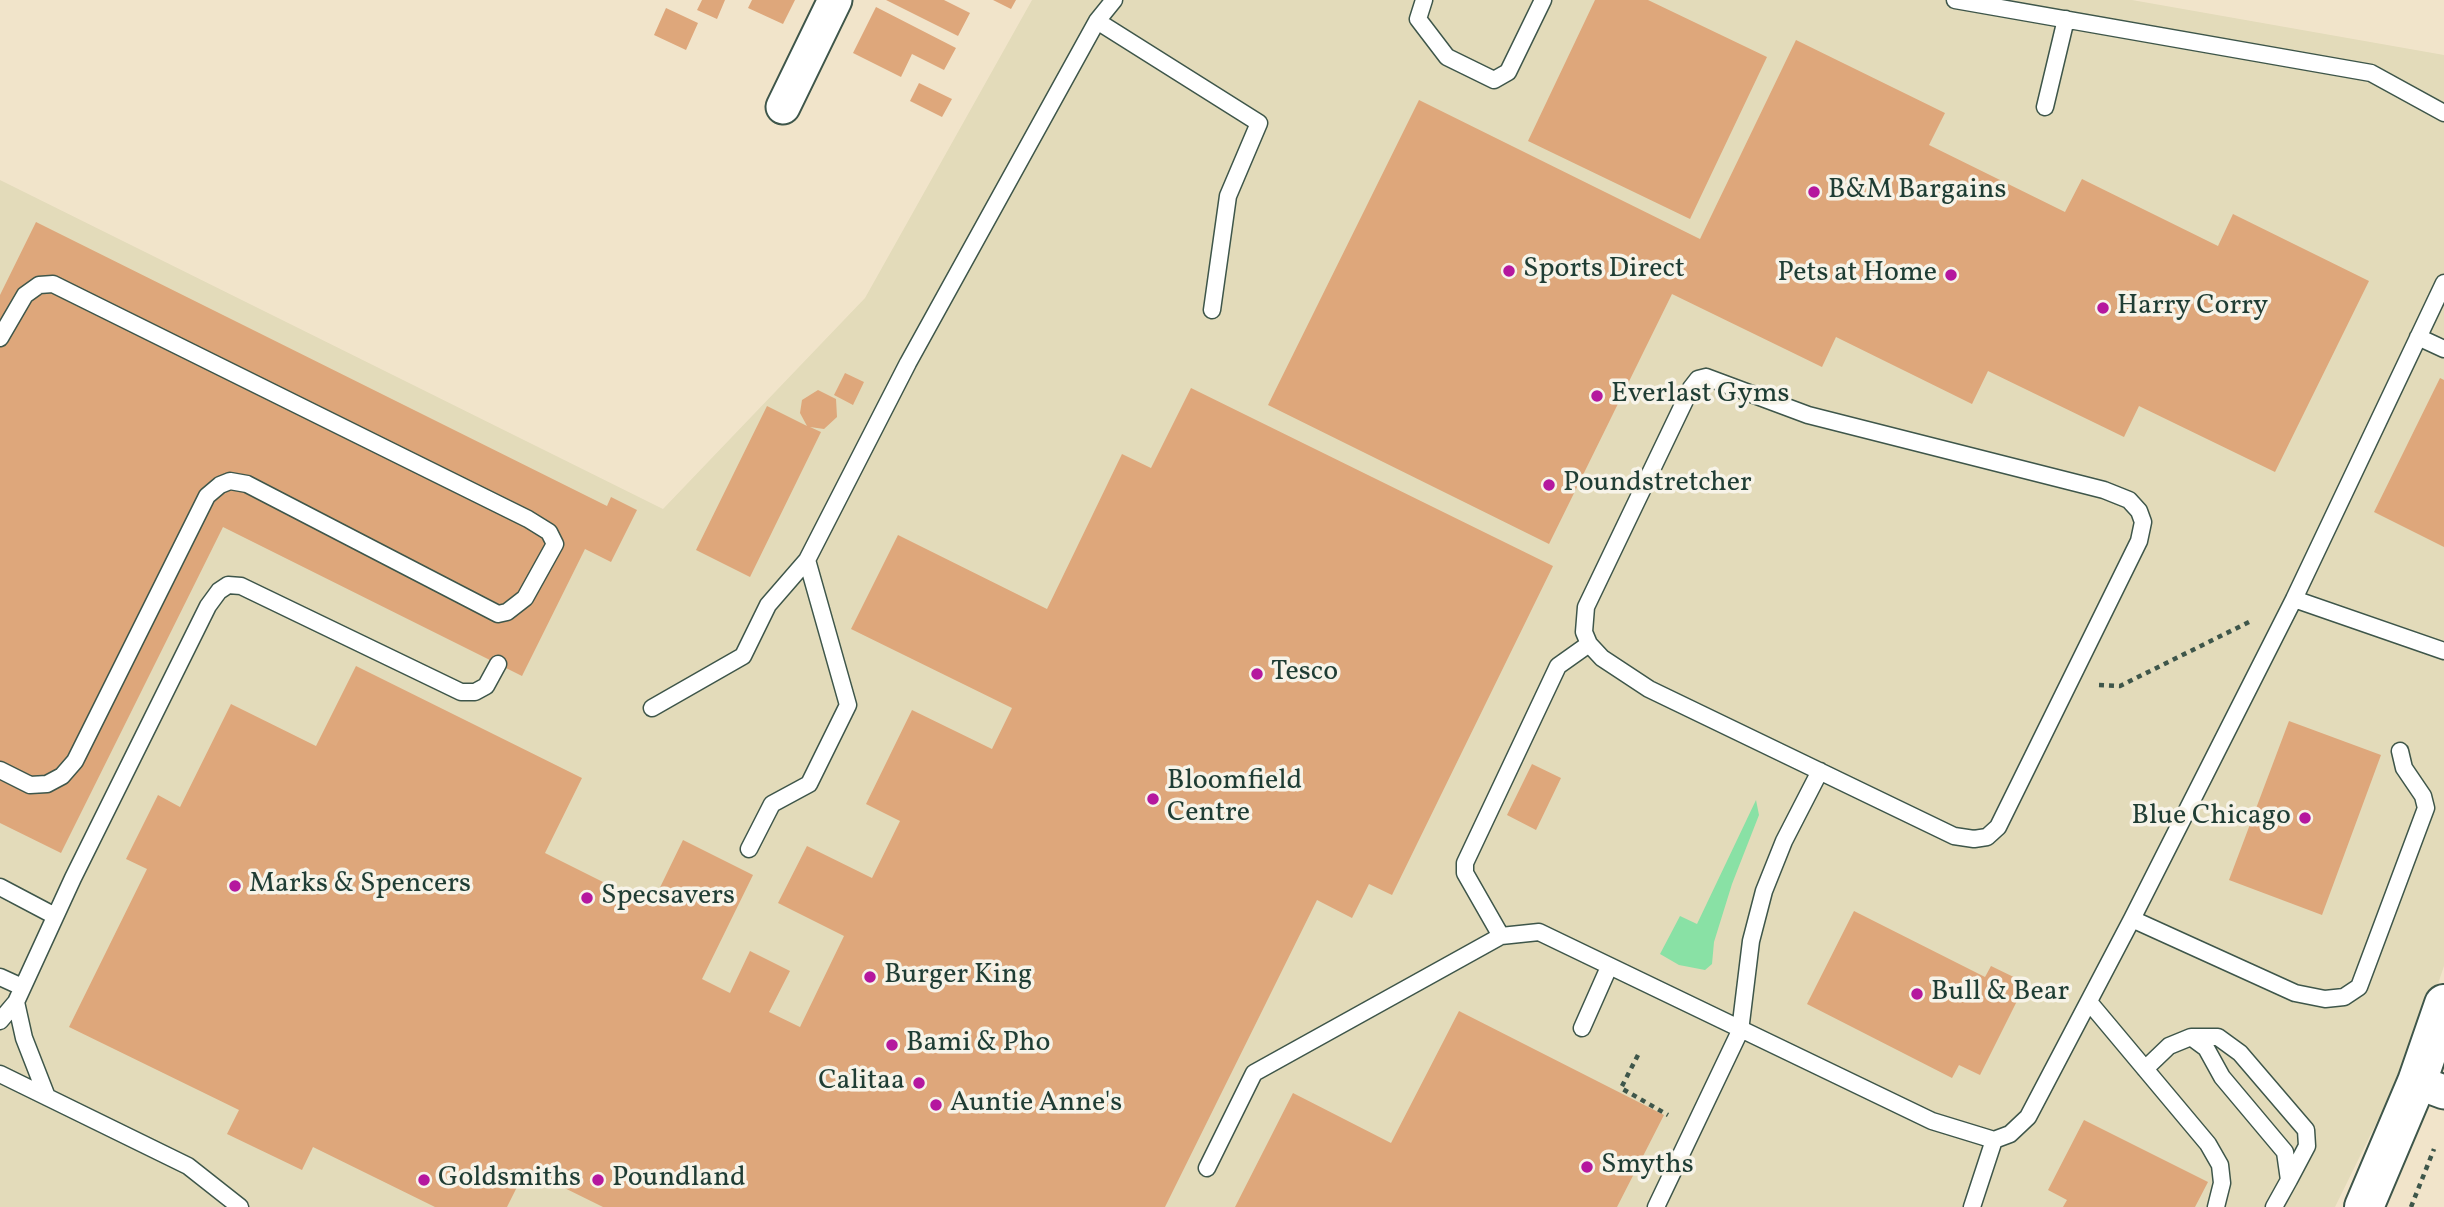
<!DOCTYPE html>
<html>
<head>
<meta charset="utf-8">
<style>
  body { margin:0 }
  canvas { display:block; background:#f1e4ca }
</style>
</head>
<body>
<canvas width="2444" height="1207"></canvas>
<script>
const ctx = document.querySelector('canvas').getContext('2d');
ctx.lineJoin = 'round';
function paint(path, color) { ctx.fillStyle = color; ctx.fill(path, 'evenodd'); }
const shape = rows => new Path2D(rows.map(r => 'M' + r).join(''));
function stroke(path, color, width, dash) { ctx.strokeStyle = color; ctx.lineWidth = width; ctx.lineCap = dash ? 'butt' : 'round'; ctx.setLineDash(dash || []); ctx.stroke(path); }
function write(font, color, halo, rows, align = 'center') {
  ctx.font = font + ' Vollkorn,serif'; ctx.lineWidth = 7; ctx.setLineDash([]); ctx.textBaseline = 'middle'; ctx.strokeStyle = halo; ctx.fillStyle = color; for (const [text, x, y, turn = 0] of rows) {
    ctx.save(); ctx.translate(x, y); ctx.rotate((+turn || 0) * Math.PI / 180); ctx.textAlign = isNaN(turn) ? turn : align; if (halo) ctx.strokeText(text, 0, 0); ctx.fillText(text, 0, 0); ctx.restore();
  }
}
paint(shape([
  [1032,0,2132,0,2444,55,2444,966,2424,1026,2335,1207,0,1207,0,180,663,509,865,298]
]), '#e3dbba');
paint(shape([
  [1756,800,1759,815,1732,884,1714,942,1712,964,1705,970,1679,965,1660,954,1680,916,1697,924]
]), '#89e1a5');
paint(shape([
  [702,0,725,0,717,19,697,10],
  [752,0,795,0,783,24,748,8],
  [886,0,944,0,970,13,958,36],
  [993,0,1016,0,1011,9],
  [1595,0,1648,0,1767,57,1690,219,1528,141],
  [876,7,956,48,944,70,912,54,901,77,853,53],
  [666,8,698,23,686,50,654,35],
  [1796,40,1945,113,1929,145,2065,212,2082,179,2218,246,2233,214,2369,281,2275,472,2139,406,2124,437,1988,371,1972,404,1836,337,1822,367,1672,294,1549,544,1268,405,1419,100,1700,239],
  [919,83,952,99,942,117,910,101],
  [36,222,607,506,611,497,637,510,611,562,585,549,522,676,223,527,61,853,0,823,0,295],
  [845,373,864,382,853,405,834,395],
  [2440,378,2444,380,2444,547,2374,512],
  [1191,388,1553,566,1392,895,1369,884,1352,918,1317,900,1165,1207,603,1207,526,1169,507,1207,435,1207,313,1147,302,1170,227,1134,239,1110,69,1027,147,869,126,859,158,795,180,807,231,704,316,746,356,666,582,778,545,853,651,906,683,840,753,875,702,979,730,993,750,951,790,971,769,1012,800,1027,844,936,778,903,807,846,872,878,900,821,866,804,912,710,992,749,1012,708,851,629,898,535,1047,609,1122,454,1151,468],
  [818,390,836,399,837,417,824,429,810,427,821,432,750,577,696,550,767,406,807,426,800,413,802,400],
  [2289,721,2381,755,2322,915,2229,880],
  [1532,764,1561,778,1536,830,1507,815],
  [1854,911,1985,977,1991,966,2026,983,1980,1075,1959,1065,1952,1078,1807,1004],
  [1459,1011,1664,1115,1617,1207,1235,1207,1293,1093,1391,1143],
  [2084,1120,2208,1182,2195,1207,2063,1207,2067,1200,2048,1190]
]), '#dea77b');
const service = shape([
  [1424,0,1418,19,1447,57,1494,80,1508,72,1543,0],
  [1955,0,2371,73,2444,113],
  [1097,21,1259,123,1228,196,1212,310],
  [2045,107,2066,19],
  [2418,337,2444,349],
  [0,338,25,295,39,285,53,284,528,519,549,532,555,544,525,598,507,612,498,614,247,484,230,481,220,485,207,496,75,761,62,776,47,784,30,785,0,770],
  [1706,377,1808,415,2104,490,2129,500,2139,511,2143,522,2139,541,1998,827,1987,837,1974,839,1954,836,1649,689,1602,658,1589,644,1584,632,1586,607,1691,388,1698,379,1706,377],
  [2294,599,2444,651],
  [652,708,743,656,768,605,807,560],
  [749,849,772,804,809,784,848,705,807,560,908,363,1097,21,1114,0],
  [0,887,55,916],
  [2132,919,2295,993,2325,999,2344,997,2359,987,2426,808,2423,796,2404,768,2400,751],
  [1501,936,1465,873,1465,863,1558,666,1589,644],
  [0,977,22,987],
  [16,1002,24,1038,47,1097],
  [2089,1002,2208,1144,2220,1165,2222,1183,2216,1207],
  [0,1021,16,1002,73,878,208,606,219,591,228,585,241,586,461,692,475,692,486,686,498,664],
  [1582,1028,1609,967],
  [2191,1037,2218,1037,2240,1053,2306,1130,2307,1146,2289,1180],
  [2145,1069,2169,1046,2191,1037,2206,1048,2222,1077,2285,1152,2289,1180,2274,1207],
  [0,1074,188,1166,240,1207],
  [1207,1168,1254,1073,1501,936,1539,932,1932,1121,1994,1140,2010,1134,2028,1117,2132,919,2294,599,2444,283],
  [1656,1207,1740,1031,1751,941,1764,891,1784,841,1820,771],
  [1972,1207,1994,1140]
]);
const minor = shape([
  [783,107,835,0],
  [2417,1082,2444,1092]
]);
const tertiary = shape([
  [2364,1207,2417,1082,2444,1004]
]);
stroke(service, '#3e564a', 19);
stroke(minor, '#3e564a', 37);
stroke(tertiary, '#3e564a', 42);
stroke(shape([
  [2099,685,2120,686,2253,620],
  [1638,1055,1621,1088,1668,1115],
  [2411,1207,2434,1149]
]), '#3e564a', 4.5, [5, 5]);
stroke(service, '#fff', 16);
stroke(minor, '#fff', 33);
stroke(tertiary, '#fff', 38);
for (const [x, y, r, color] of [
  [1814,192,7,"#b5179e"],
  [1509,271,7,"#b5179e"],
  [1951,275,7,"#b5179e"],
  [2103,308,7,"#b5179e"],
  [1597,396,7,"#b5179e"],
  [1549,485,7,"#b5179e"],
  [1257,674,7,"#b5179e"],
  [1153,799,7,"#b5179e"],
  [2305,818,7,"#b5179e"],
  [235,886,7,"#b5179e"],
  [587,898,7,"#b5179e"],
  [870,977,7,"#b5179e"],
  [1917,994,7,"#b5179e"],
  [892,1045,7,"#b5179e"],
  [919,1083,7,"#b5179e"],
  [936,1105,7,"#b5179e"],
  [1587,1167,7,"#b5179e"],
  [424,1180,7,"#b5179e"],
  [598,1180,7,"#b5179e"]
]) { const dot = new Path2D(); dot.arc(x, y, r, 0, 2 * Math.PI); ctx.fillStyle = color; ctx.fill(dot); stroke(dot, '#f7f3e8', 2.5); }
write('28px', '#1f3d34', '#f7f3e8', [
  ["B&M Bargains",1828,192],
  ["Sports Direct",1523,271],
  ["Pets at Home",1937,275,"right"],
  ["Harry Corry",2117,308],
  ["Everlast Gyms",1611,396],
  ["Poundstretcher",1563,485],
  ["Tesco",1271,674],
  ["Bloomfield",1167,783],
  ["Centre",1167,815],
  ["Blue Chicago",2291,818,"right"],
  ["Marks & Spencers",249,886],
  ["Specsavers",601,898],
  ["Burger King",884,977],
  ["Bull & Bear",1931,994],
  ["Bami & Pho",906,1045],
  ["Calitaa",905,1083,"right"],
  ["Auntie Anne's",950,1105],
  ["Smyths",1601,1167],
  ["Goldsmiths",438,1180],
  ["Poundland",612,1180]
], 'left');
</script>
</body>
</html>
